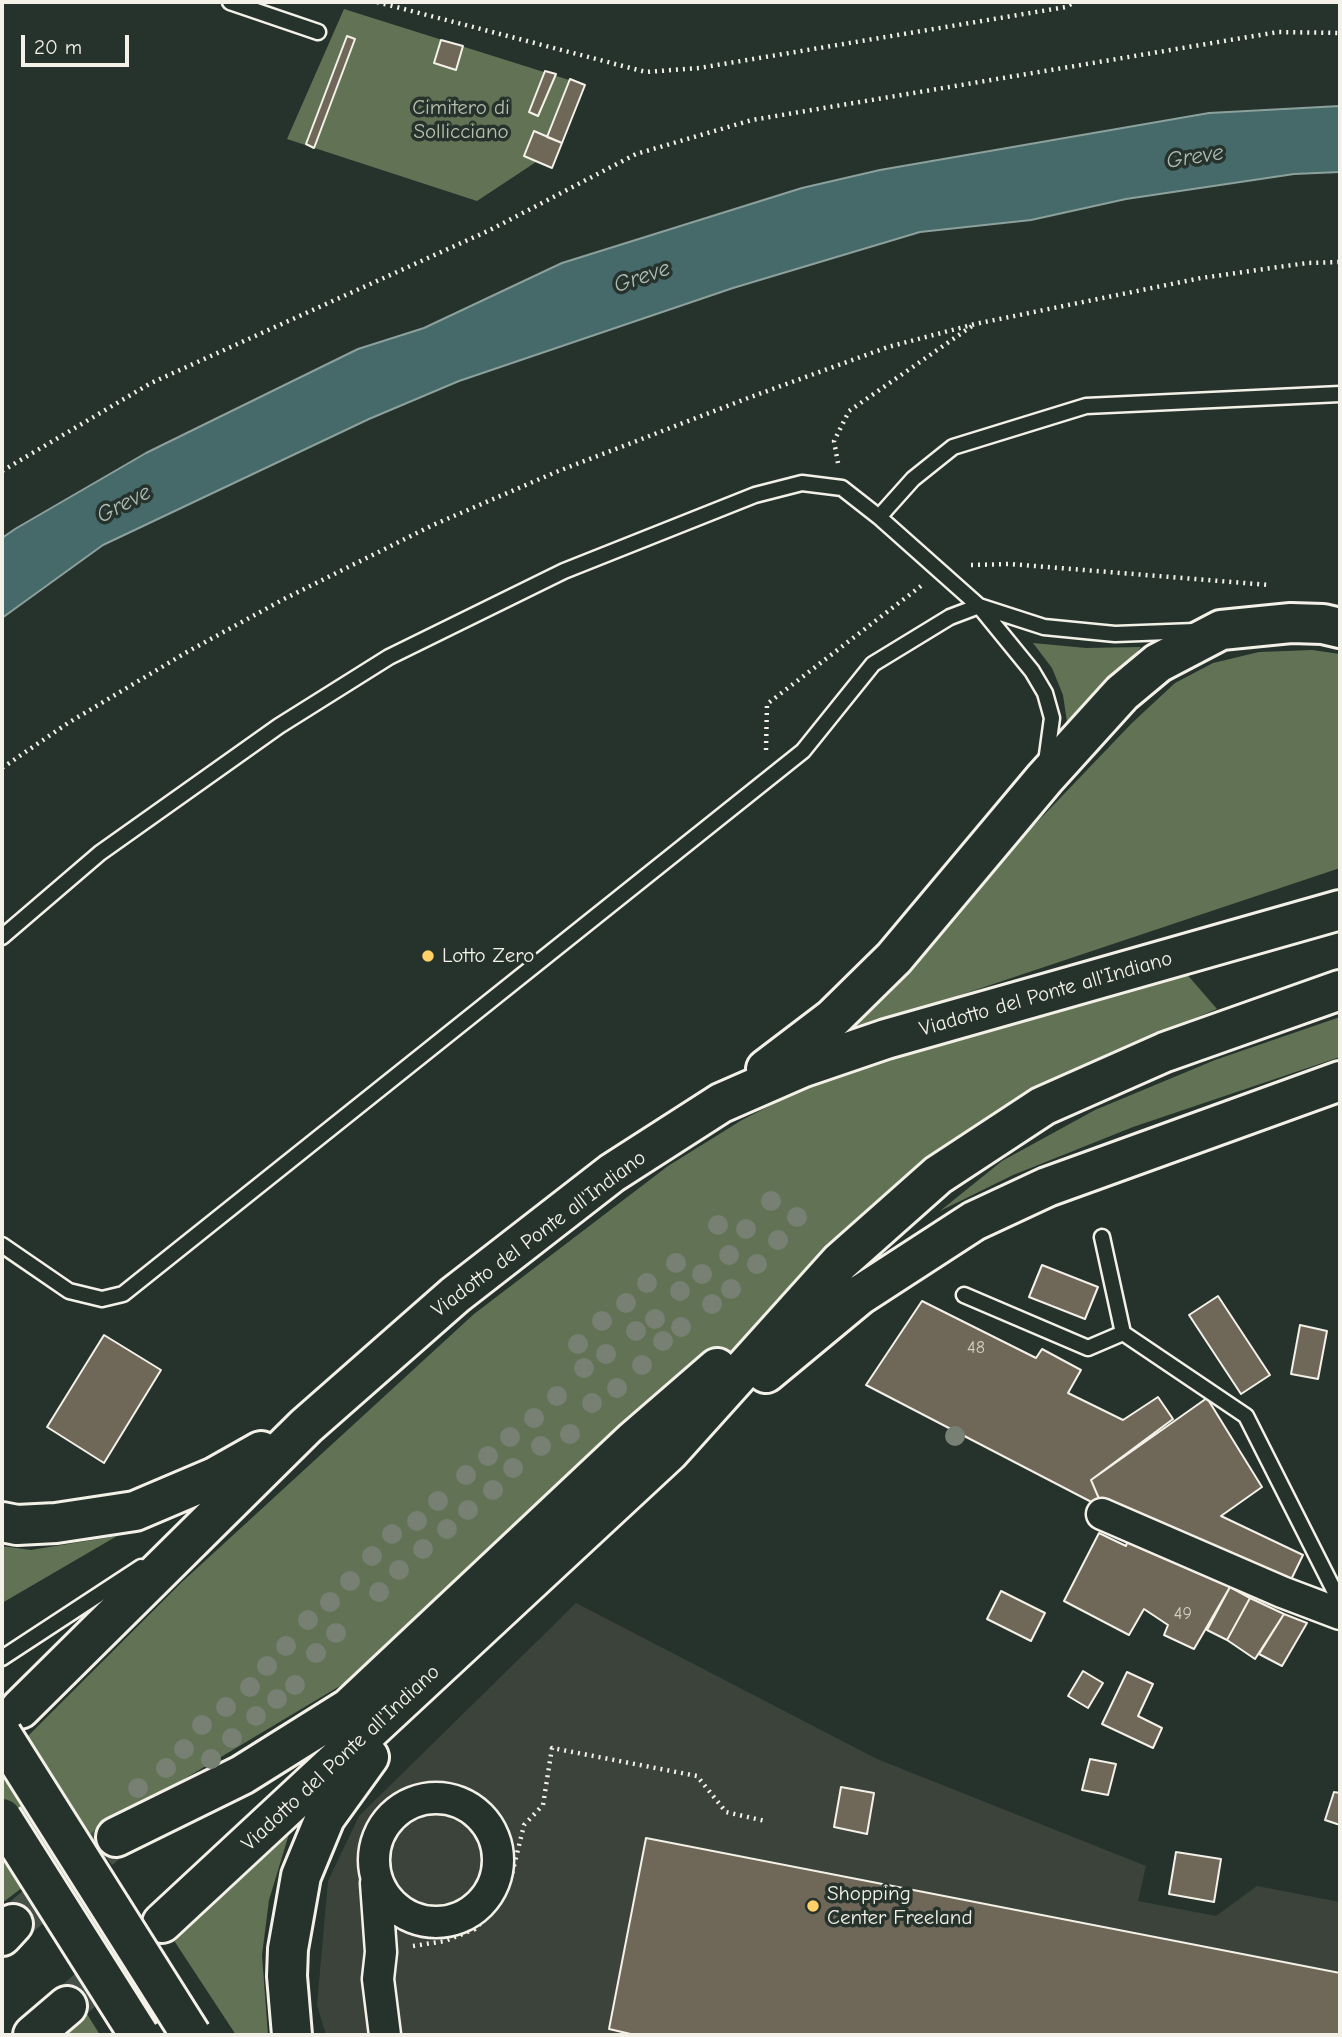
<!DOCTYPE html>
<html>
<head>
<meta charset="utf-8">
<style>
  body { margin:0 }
  #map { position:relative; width:1342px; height:2037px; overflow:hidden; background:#26332d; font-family:"Comic Neue",sans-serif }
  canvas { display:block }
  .frame { position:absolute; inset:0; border:4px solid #f4f1e8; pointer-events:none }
  .scale { position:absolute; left:21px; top:35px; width:108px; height:32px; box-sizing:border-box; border:4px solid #f4f1e8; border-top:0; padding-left:9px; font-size:21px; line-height:24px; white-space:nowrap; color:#f4f1e8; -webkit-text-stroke:5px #26332d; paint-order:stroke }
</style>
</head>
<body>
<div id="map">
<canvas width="1342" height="2037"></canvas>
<div class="frame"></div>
<div class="scale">20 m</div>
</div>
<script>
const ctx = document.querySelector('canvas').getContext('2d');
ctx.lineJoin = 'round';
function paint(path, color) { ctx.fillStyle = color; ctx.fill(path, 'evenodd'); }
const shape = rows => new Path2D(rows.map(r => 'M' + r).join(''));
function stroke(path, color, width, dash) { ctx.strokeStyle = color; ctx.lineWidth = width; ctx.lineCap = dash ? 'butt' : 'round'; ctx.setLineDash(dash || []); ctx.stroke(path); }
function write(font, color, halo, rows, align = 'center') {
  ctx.font = font + ' "Comic Neue",sans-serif'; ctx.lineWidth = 7; ctx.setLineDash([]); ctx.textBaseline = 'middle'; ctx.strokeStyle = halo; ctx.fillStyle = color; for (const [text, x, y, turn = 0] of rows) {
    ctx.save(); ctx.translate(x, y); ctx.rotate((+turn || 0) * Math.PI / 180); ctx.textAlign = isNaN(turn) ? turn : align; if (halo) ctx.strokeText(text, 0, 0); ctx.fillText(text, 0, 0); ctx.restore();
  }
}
paint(shape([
  [576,1603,877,1759,1146,1866,1138,1901,1216,1916,1257,1886,1340,1902,1340,2035,326,2035,317,2005,328,1881,359,1816]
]), '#3c433a');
paint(shape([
  [344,9,585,85,552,168,536,162,477,201,287,139],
  [1033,643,1086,648,1141,647,1068,729,1063,695,1052,668],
  [1312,650,1340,654,1340,868,844,1034,889,991,972,890,1132,723,1175,683,1213,663,1259,652],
  [1184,971,1217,1009,1107,1054,1005,1107,900,1197,779,1316,380,1662,97,1831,2,1903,2,1762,182,1582,474,1314,668,1166,742,1120,839,1070],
  [1340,1017,1340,1057,1133,1127,1013,1175,940,1211,1002,1161,1095,1110,1215,1060],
  [117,1536,2,1603,2,1546,31,1550],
  [292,1824,269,1900,262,1955,268,2035,236,2035,171,1936],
  [84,2009,100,2035,55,2035]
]), '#627355');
const water = shape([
  [1340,106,1340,172,1294,174,1126,199,1031,220,920,232,733,288,459,381,369,419,103,545,2,618,2,538,15,529,146,453,358,349,424,328,562,263,802,188,880,170,1209,113,1340,106]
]);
paint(water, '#466a6a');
stroke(water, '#8ca09c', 2);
const building = shape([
  [347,36,355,39,314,148,306,144,347,36],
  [441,40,463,46,456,70,434,63,441,40],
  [545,71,556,74,538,116,529,112,545,71],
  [570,79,585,85,562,143,547,137,570,79],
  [534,131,562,143,552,168,524,156,534,131],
  [1042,1265,1098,1287,1085,1319,1029,1297,1042,1265],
  [1218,1296,1270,1375,1241,1394,1189,1315,1218,1296],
  [922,1301,1036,1358,1042,1349,1081,1370,1068,1393,1123,1420,1158,1397,1173,1419,1091,1480,1103,1508,866,1385,922,1301],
  [1300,1325,1327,1331,1318,1379,1291,1374,1300,1325],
  [104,1335,161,1370,104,1463,47,1427,104,1335],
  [1207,1398,1262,1487,1221,1516,1303,1555,1287,1588,1103,1508,1091,1480,1207,1398],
  [1099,1533,1126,1546,1129,1537,1230,1587,1194,1649,1164,1635,1168,1625,1144,1609,1129,1635,1064,1601,1099,1533],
  [1230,1587,1250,1598,1227,1640,1207,1630,1230,1587],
  [1001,1591,1045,1613,1031,1641,987,1619,1001,1591],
  [1250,1598,1284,1614,1255,1659,1227,1640,1250,1598],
  [1284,1614,1307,1623,1282,1666,1259,1654,1284,1614],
  [1083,1671,1103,1683,1088,1708,1068,1696,1083,1671],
  [1127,1672,1153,1684,1138,1716,1162,1728,1153,1748,1102,1724,1127,1672],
  [1090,1759,1116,1764,1108,1795,1082,1790,1090,1759],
  [841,1787,874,1793,867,1834,834,1827,841,1787],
  [1334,1792,1340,1793,1340,1825,1325,1820,1334,1792],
  [646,1838,1340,1973,1340,2035,635,2035,609,2029,646,1838],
  [1176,1852,1221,1859,1214,1902,1169,1894,1176,1852]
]);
paint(building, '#6f6757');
stroke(building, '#f4f1e8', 2);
stroke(shape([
  [13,1924,116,1837],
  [67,2006,161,1924]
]), '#455049', 38, [38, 19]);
const service = shape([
  [230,2,318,32],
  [879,517,913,479,953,447,1086,406,1340,394],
  [2,937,100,853,279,726,389,657,564,571,755,495,802,483,842,488,879,517,979,606,1032,671,1045,693,1052,718,1046,762],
  [1102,1237,1123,1333,1246,1416,1340,1602],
  [2,1245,69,1291,102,1299,123,1294,803,751,873,664,950,617,979,606,1044,627,1115,634,1195,631],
  [964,1295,1088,1348,1123,1333],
  [2,1658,141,1567]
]);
const minor = shape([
  [1102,1514,1282,1592,1340,1614],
  '374 1860a62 62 0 1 1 124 0a62 62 0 1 1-124 0Z',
  [376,1883,381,1952,378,1979,385,2035]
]);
const trunk = shape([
  [766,1069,833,1018,894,958,1045,778,1122,693,1158,663,1221,630,1291,623,1323,624,1340,628],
  [766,1373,860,1295,974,1221,1047,1187,1340,1081],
  [2,1522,17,1525,56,1523,135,1511,215,1477,261,1451],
  [20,1709,306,1426,455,1295,612,1173,721,1103,801,1068,886,1039,1340,910],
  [116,1837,242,1775,349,1708,634,1440,717,1368],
  [162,1923,669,1452,840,1262,938,1175,1043,1106,1165,1052,1340,990],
  [2,1936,13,1924],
  [33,2035,67,2006],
  [292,2035,287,1976,288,1949,301,1876,325,1818,369,1757]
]);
stroke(service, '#f4f1e8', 19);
stroke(minor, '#f4f1e8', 35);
stroke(trunk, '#f4f1e8', 44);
stroke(shape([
  [377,2,646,72,699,68,1066,7,1075,2],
  [838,463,834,441,849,411,972,326],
  [2,471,151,383,490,230,636,154,752,120,1278,32,1340,33],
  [971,565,1010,564,1269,585],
  [766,750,767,704,921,586],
  [2,768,68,723,187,652,284,599,433,525,556,472,748,398,888,347,975,324,1201,278,1307,263,1340,262],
  [413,1946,445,1941,475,1929,497,1906,512,1874,524,1825,543,1805,552,1748,697,1776,726,1812,765,1821]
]), '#f4f1e8', 4.5, [2, 5]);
stroke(service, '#26332d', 14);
stroke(minor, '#26332d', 30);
stroke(trunk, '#26332d', 38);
const trunkBridge = shape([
  [2,1735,191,2035],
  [2,1818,139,2035]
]);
stroke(trunkBridge, '#f4f1e8', 44, []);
stroke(trunkBridge, '#26332d', 38);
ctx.fillStyle = '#778073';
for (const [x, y] of [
  [771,1201],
  [797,1217],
  [718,1225],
  [746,1229],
  [778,1240],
  [729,1255],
  [676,1263],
  [757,1264],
  [702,1274],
  [647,1283],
  [731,1289],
  [680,1291],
  [626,1303],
  [712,1304],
  [655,1319],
  [602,1321],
  [681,1327],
  [636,1331],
  [663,1341],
  [578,1344],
  [606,1354],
  [642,1365],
  [584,1368],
  [617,1388],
  [557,1396],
  [592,1403],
  [534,1418],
  [570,1434],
  [955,1436],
  [510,1437],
  [541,1446],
  [488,1456],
  [513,1468],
  [466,1475],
  [493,1490],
  [438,1501],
  [468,1510],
  [417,1521],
  [447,1529],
  [392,1534],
  [423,1549],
  [372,1556],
  [399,1570],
  [350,1581],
  [379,1592],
  [330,1602],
  [308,1620],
  [336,1633],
  [286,1646],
  [316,1653],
  [267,1666],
  [295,1685],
  [250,1687],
  [277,1699],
  [226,1707],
  [256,1716],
  [202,1725],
  [232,1738],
  [184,1749],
  [211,1759],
  [166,1768],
  [138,1788]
]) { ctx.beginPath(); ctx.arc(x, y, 10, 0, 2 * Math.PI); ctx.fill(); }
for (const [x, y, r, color] of [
  [428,956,7,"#ffd166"],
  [813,1906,7,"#ffd166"]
]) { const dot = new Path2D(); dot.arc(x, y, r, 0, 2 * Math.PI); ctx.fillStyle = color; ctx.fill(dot); stroke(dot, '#26332d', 2.5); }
write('18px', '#d3cec4', null, [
  ["48",976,1348],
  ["49",1183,1614]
]);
write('21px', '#babfad', '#26332d', [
  ["Cimitero di",461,108],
  ["Sollicciano",461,132]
]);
write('21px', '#f4f1e8', '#26332d', [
  ["Lotto Zero",442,956],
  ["Shopping",827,1894],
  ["Center Freeland",827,1918]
], 'left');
write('21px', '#f4f1e8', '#26332d', [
  ["Viadotto del Ponte all'Indiano",1046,994,-16],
  ["Viadotto del Ponte all'Indiano",539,1234,-37],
  ["Viadotto del Ponte all'Indiano",341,1758,-43]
]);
write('italic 23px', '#aebbb6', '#26332d', [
  ["Greve",1195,157,-9],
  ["Greve",642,277,-19],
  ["Greve",124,504,-28]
]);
</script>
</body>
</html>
